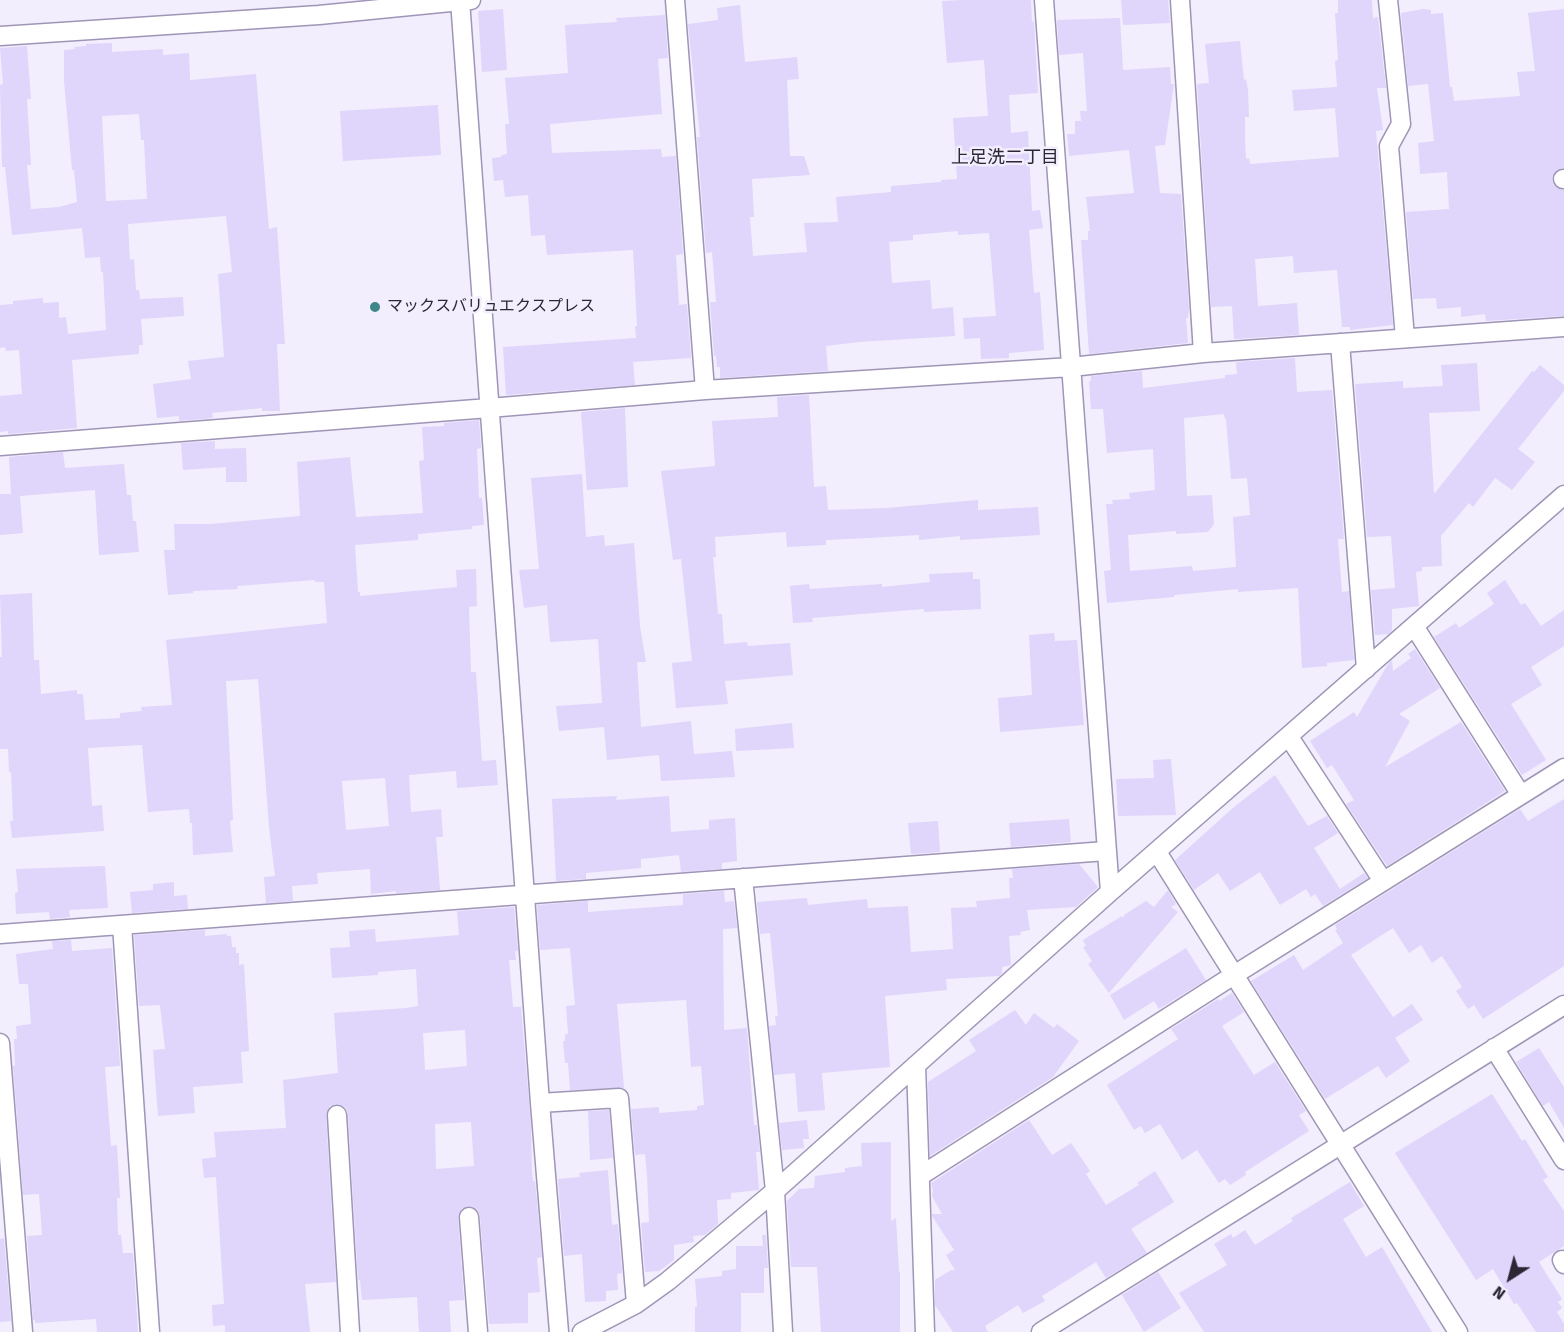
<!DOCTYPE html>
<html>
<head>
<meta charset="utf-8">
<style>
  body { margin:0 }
  #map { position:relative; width:1564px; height:1332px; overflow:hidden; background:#f2eefd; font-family:"Fira Sans",sans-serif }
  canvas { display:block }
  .north { position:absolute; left:1480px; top:1248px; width:60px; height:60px; -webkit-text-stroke:4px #f2eefd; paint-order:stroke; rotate:216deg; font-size:16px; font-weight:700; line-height:24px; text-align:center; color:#2b2734 }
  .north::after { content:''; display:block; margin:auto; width:21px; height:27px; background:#2b2734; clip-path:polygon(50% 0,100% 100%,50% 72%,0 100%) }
</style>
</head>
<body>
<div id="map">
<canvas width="1564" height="1332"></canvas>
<div class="north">N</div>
</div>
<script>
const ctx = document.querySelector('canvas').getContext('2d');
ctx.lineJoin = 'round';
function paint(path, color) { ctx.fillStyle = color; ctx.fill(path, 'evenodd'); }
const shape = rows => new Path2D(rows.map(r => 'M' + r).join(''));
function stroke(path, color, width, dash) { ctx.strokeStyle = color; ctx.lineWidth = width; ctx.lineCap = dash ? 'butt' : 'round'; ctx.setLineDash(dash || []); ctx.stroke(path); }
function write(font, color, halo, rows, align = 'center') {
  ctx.font = font + ' "Fira Sans","Noto Sans JP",sans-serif'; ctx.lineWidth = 5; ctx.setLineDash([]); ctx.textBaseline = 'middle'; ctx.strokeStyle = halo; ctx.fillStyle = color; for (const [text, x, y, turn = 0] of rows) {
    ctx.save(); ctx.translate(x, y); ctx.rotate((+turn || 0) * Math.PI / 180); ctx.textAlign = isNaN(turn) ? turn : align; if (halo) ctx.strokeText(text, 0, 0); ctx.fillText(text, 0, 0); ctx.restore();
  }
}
paint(shape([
  [962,0,1031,0,1032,22,1034,21,1038,93,1009,95,1011,133,1028,131,1032,211,1040,210,1043,228,1029,230,1034,293,1040,292,1044,350,1009,353,1009,358,981,359,980,338,964,339,963,318,996,316,989,233,958,235,958,231,913,235,913,240,889,242,892,283,930,280,932,309,953,307,955,336,859,342,826,346,828,371,720,378,720,367,717,367,716,356,714,356,710,302,716,302,712,252,706,253,698,149,697,137,700,137,688,24,718,20,717,8,740,5,745,62,797,57,799,79,787,80,790,156,804,156,810,175,752,179,754,217,750,217,753,256,807,252,804,223,838,222,836,197,891,192,891,186,941,182,941,180,957,179,953,118,988,116,984,60,947,63,942,1],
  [1121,0,1168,0,1170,23,1123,25],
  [1338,0,1372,0,1373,18,1378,17,1386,88,1377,88,1383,130,1376,131,1393,325,1350,330,1350,327,1342,327,1337,270,1294,273,1293,256,1255,259,1258,306,1297,303,1299,335,1234,339,1232,306,1211,307,1197,84,1209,83,1205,44,1240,41,1244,80,1246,79,1248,90,1249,117,1245,117,1245,139,1246,159,1249,158,1250,164,1339,157,1335,108,1294,111,1292,90,1337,87,1335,61,1338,60,1335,13,1338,13],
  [503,9,507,70,482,72,478,11],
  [1423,9,1431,10,1431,14,1443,13,1450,87,1452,87,1454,101,1520,96,1517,72,1535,71,1528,13,1564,9,1564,168,1557,170,1552,178,1553,184,1557,188,1564,190,1564,316,1486,321,1485,314,1461,317,1461,307,1437,309,1436,298,1413,299,1406,212,1449,209,1447,172,1420,174,1418,143,1434,141,1428,84,1408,86,1401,13],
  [665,15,668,58,658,59,662,114,550,124,552,153,661,149,662,157,676,156,683,254,676,255,679,305,687,304,691,358,633,362,635,385,506,395,503,347,636,338,635,326,637,326,633,250,547,255,545,235,531,236,528,195,505,197,503,180,494,181,492,158,501,157,502,155,507,154,505,124,509,124,505,78,568,73,565,25,617,22,616,18],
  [1120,18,1123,70,1170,67,1171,84,1174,84,1165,145,1155,146,1160,193,1181,194,1189,309,1188,318,1186,318,1188,343,1089,354,1081,240,1088,240,1088,231,1090,231,1086,197,1134,193,1129,150,1069,156,1067,134,1075,134,1075,121,1081,121,1080,111,1087,111,1083,53,1059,55,1057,20],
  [112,43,112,52,163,49,163,55,189,53,190,80,256,74,269,229,277,227,285,344,277,344,280,411,262,411,262,408,212,413,213,418,179,421,179,416,157,418,153,384,191,379,188,361,224,357,218,274,232,272,226,216,128,224,130,260,134,259,136,290,139,290,140,299,183,297,184,316,141,319,143,345,139,345,139,354,72,360,77,428,8,434,8,431,0,432,0,396,22,394,19,350,6,351,5,347,0,348,0,305,13,304,13,301,43,298,43,303,59,302,59,318,66,317,68,334,106,330,103,272,101,272,100,257,85,258,82,228,12,235,5,167,2,167,0,85,3,84,0,48,27,46,31,99,27,99,31,165,27,165,31,209,59,207,77,202,74,170,72,170,64,81,64,50,75,49,74,47,86,46,86,44],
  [139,114,141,140,144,140,147,199,106,201,102,116],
  [438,105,441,155,343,161,340,111],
  [1295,358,1297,392,1332,390,1344,539,1338,539,1342,592,1349,591,1354,660,1327,663,1327,666,1302,668,1298,588,1238,592,1238,589,1174,595,1174,597,1107,603,1104,571,1111,570,1106,504,1113,504,1112,500,1130,499,1129,493,1155,490,1153,449,1107,453,1103,409,1091,409,1089,381,1091,381,1091,376,1142,371,1143,388,1225,378,1225,375,1237,374,1236,362],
  [1224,414,1225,419,1226,419,1231,479,1247,478,1250,515,1233,517,1236,567,1193,571,1192,566,1130,571,1128,535,1176,531,1176,534,1208,532,1214,524,1212,495,1187,496,1184,418],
  [1477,363,1480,411,1429,413,1434,494,1532,371,1534,372,1540,365,1564,385,1564,391,1518,449,1535,462,1512,490,1495,478,1473,507,1469,503,1441,536,1442,566,1422,567,1422,571,1416,572,1419,606,1392,609,1392,630,1389,634,1375,635,1371,590,1395,588,1391,536,1367,537,1355,384,1403,381,1403,388,1443,386,1441,365],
  [809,395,814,487,826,486,828,510,886,508,978,500,978,510,1038,507,1040,535,960,540,960,536,919,540,919,535,868,538,826,540,826,545,787,547,786,532,715,537,716,557,713,557,718,614,722,614,724,644,747,642,748,646,790,643,793,675,725,681,728,704,676,708,672,663,692,661,681,559,673,560,661,471,715,466,712,421,778,417,777,397],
  [625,408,628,487,587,490,581,412],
  [479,420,481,448,477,449,479,498,482,498,484,525,472,526,472,529,418,534,418,540,355,545,358,592,360,592,360,596,457,587,456,570,476,569,477,606,469,607,471,672,476,672,482,761,496,760,498,785,457,788,456,771,409,775,411,812,441,809,443,837,436,837,440,890,396,893,396,891,371,894,370,869,317,873,318,884,292,886,293,901,266,903,264,877,275,876,269,827,258,679,226,681,233,820,230,821,233,852,193,855,192,823,190,823,189,809,148,812,142,745,88,748,92,806,102,805,104,831,12,838,10,821,13,821,11,772,9,772,8,749,0,749,0,657,2,657,0,595,32,593,34,660,39,660,41,694,77,690,77,694,83,694,85,720,120,718,120,713,142,711,141,707,172,705,166,640,327,623,324,582,315,582,315,580,237,586,238,589,193,591,193,593,168,595,164,550,175,550,174,524,211,524,300,516,297,462,350,457,356,517,423,513,419,461,424,460,422,427,444,426,444,423],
  [385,778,389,826,346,830,342,781],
  [215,441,215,449,246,448,247,482,226,482,226,467,183,470,181,443],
  [63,452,65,468,124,464,127,495,131,495,133,521,136,521,139,552,99,555,95,490,20,496,23,533,0,535,0,494,11,494,9,457],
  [582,474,586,537,604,535,605,546,634,543,640,626,646,662,637,662,641,727,691,721,694,754,732,751,735,777,661,781,659,755,607,760,604,727,559,731,556,706,602,703,598,639,550,642,547,605,524,608,519,570,539,569,531,478],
  [973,572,973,579,980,579,981,609,924,612,924,609,812,618,813,622,793,623,790,586,809,584,810,589,882,584,882,587,930,582,929,574],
  [1505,580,1521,605,1525,603,1541,626,1564,610,1564,646,1531,667,1542,685,1511,704,1546,760,1522,775,1434,637,1456,623,1459,628,1494,604,1487,593],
  [1054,633,1055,641,1077,640,1084,725,1000,732,998,698,1032,695,1029,635],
  [1415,649,1440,688,1399,714,1410,721,1385,767,1461,722,1505,791,1387,866,1346,804,1354,800,1332,765,1327,768,1310,741,1354,712,1357,717,1388,664,1392,660,1393,671,1411,658,1408,654],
  [792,723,794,748,736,751,735,729],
  [1171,759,1176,815,1118,816,1116,779,1154,778,1153,760],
  [1275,775,1308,826,1327,816,1338,833,1314,848,1340,889,1364,873,1368,878,1323,906,1315,894,1311,897,1306,889,1280,905,1260,872,1230,891,1218,873,1194,890,1175,860,1234,807],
  [617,796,616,800,669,796,671,832,709,829,709,820,735,818,737,861,722,863,722,869,681,872,679,855,641,859,641,868,586,873,586,879,556,881,552,799],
  [1564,799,1564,966,1483,1019,1474,1005,1468,1009,1456,991,1462,987,1442,956,1432,963,1421,945,1409,953,1393,928,1351,955,1393,1017,1412,1004,1423,1020,1395,1038,1410,1061,1386,1078,1378,1066,1325,1099,1251,981,1294,955,1303,970,1343,943,1335,930,1337,929,1335,925,1520,809,1528,821],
  [1069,819,1071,842,1011,847,1009,823],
  [938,821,940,852,911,854,908,823],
  [1079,864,1098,887,1076,907,1027,910,1030,930,1020,932,1021,935,1009,936,1011,965,1002,967,1002,973,999,976,946,979,947,990,885,996,890,1067,822,1073,825,1110,798,1112,795,1073,774,1075,769,1026,776,1025,775,1016,778,1016,770,933,760,934,757,902,807,898,808,905,867,899,868,908,908,906,911,952,953,949,951,908,977,907,976,901,1010,898,1009,878,1013,878,1012,869],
  [105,866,108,908,69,910,70,917,50,919,49,912,16,914,15,893,18,892,16,869],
  [174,882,174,896,187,895,188,909,132,913,130,892,153,890,153,884],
  [1168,890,1176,904,1171,907,1178,912,1109,993,1088,964,1092,961,1083,947,1086,946,1083,940,1122,916,1124,918,1124,915,1146,901,1154,907],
  [724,891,725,902,734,901,737,928,723,929,724,1030,747,1028,754,1125,757,1125,760,1152,756,1152,759,1190,731,1193,731,1199,717,1200,718,1224,705,1235,693,1236,694,1242,674,1245,674,1260,659,1271,645,1272,641,1223,649,1222,647,1175,645,1154,635,1155,631,1109,659,1107,659,1113,697,1110,697,1106,704,1105,701,1066,691,1067,686,1000,617,1004,624,1088,570,1090,568,1063,565,1063,563,1041,565,1041,565,1034,568,1034,566,1006,575,1005,570,948,540,950,537,905,588,901,588,912,641,908,683,905,683,894],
  [514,907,518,951,515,951,516,960,509,960,513,1007,521,1007,531,1125,532,1172,533,1181,535,1181,542,1257,537,1258,540,1292,528,1293,528,1323,489,1324,480,1216,478,1210,469,1206,462,1208,458,1217,464,1300,449,1301,451,1332,419,1332,417,1297,362,1300,360,1280,358,1280,348,1114,346,1108,337,1104,330,1106,326,1116,336,1282,305,1284,310,1332,225,1332,225,1325,213,1326,212,1305,224,1304,216,1177,204,1178,202,1159,216,1157,214,1132,286,1128,283,1080,338,1073,334,1013,406,1008,418,1006,416,969,378,972,378,975,332,978,330,948,350,947,349,931,375,929,376,942,459,935,457,911],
  [465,1030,467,1066,425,1070,423,1033],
  [471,1122,474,1166,436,1169,435,1124],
  [205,930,205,936,227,934,227,936,231,936,232,947,236,947,236,953,239,953,239,965,244,964,249,1051,241,1052,243,1083,193,1087,195,1113,158,1116,153,1050,165,1049,160,1005,139,1006,134,935],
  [71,940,72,951,112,948,120,1066,105,1067,111,1146,117,1145,120,1198,117,1198,118,1235,121,1235,123,1253,133,1253,138,1332,97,1332,96,1319,35,1323,35,1320,33,1320,27,1236,42,1235,39,1194,23,1195,13,1066,15,1066,14,1039,17,1039,16,1026,31,1024,28,984,19,984,16,954,53,949,52,941],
  [1186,948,1206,980,1159,1009,1154,1001,1124,1020,1110,995],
  [1232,993,1244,1012,1222,1026,1254,1075,1275,1062,1306,1111,1299,1115,1309,1131,1245,1172,1246,1175,1230,1185,1225,1179,1219,1183,1197,1150,1182,1160,1160,1124,1145,1133,1141,1126,1134,1130,1107,1085,1178,1039,1171,1029,1218,999,1219,1001],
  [1015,1010,1026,1025,1034,1013,1054,1028,1057,1024,1079,1041,1053,1077,930,1156,928,1082,976,1051,969,1040],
  [1539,1048,1564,1087,1564,1128,1549,1102,1543,1106,1516,1062],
  [1492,1094,1522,1141,1525,1139,1548,1177,1543,1180,1564,1211,1564,1246,1539,1262,1562,1299,1558,1302,1562,1308,1557,1312,1564,1324,1564,1332,1536,1332,1517,1303,1514,1304,1493,1269,1476,1280,1395,1153],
  [609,1110,613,1158,590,1160,588,1111],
  [807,1120,809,1139,803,1139,804,1148,782,1150,779,1123],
  [1029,1120,1052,1155,1071,1143,1090,1171,1086,1174,1106,1205,1139,1185,1137,1183,1155,1171,1174,1202,1131,1229,1147,1253,1106,1278,1096,1262,1042,1296,1045,1301,1023,1313,1018,1305,985,1326,988,1332,953,1332,935,1305,935,1280,951,1270,955,1270,946,1255,954,1250,932,1216,932,1214,942,1214,932,1196,933,1191,931,1183],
  [891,1142,891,1221,896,1218,899,1272,900,1272,900,1332,821,1332,817,1267,791,1267,787,1201,799,1189,814,1188,815,1176,845,1172,845,1168,862,1166,861,1143],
  [608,1170,612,1225,618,1224,622,1273,617,1274,618,1290,606,1291,606,1301,585,1302,582,1254,564,1256,558,1179,580,1177,579,1173],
  [1350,1182,1364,1206,1343,1219,1366,1257,1382,1247,1432,1332,1204,1332,1179,1293,1227,1265,1214,1244,1231,1234,1233,1238,1245,1230,1255,1245,1293,1221,1291,1218],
  [762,1235,766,1235,768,1268,764,1268,764,1293,741,1293,741,1332,695,1332,695,1307,697,1307,695,1279,722,1276,722,1271,736,1269,736,1246,763,1246],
  [4,1238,11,1321,0,1322,0,1239],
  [1158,1272,1181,1308,1144,1332,1122,1295]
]), '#e0d5fb');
const street = shape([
  [460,0,540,1103,559,1332],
  [675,0,705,390],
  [1044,0,1110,892],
  [1180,0,1203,353],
  [1388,0,1401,124,1389,146,1405,338],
  [0,36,319,15,471,0],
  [1563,179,1564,179],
  [1340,343,1366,669],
  [0,446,489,408,705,390,1071,367,1203,353,1564,327],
  [1414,626,1521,795],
  [1289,737,1383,881],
  [1157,852,1458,1332],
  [743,878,775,1191,783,1332],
  [122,925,150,1332],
  [0,934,1106,851],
  [0,1043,23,1332],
  [1494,1048,1564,1160],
  [916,1065,925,1332],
  [540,1103,619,1098,636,1304],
  [337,1115,350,1332],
  [920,1176,1234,975,1564,768],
  [469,1217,478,1332],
  [1562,1260,1564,1264],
  [582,1332,636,1304,668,1281,775,1191,1110,892,1564,495],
  [1041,1332,1564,1005]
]);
stroke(street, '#9f95b7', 21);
stroke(street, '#fff', 18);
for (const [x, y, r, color] of [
  [375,307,6,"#3e8687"]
]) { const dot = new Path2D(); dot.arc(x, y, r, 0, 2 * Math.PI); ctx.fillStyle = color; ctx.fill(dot); stroke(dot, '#f2eefd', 2); }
write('16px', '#2b2734', '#f2eefd', [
  ["マックスバリュエクスプレス",387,307]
], 'left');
write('18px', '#2b2734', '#f2eefd', [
  ["上足洗二丁目",1005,158]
]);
</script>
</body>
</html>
